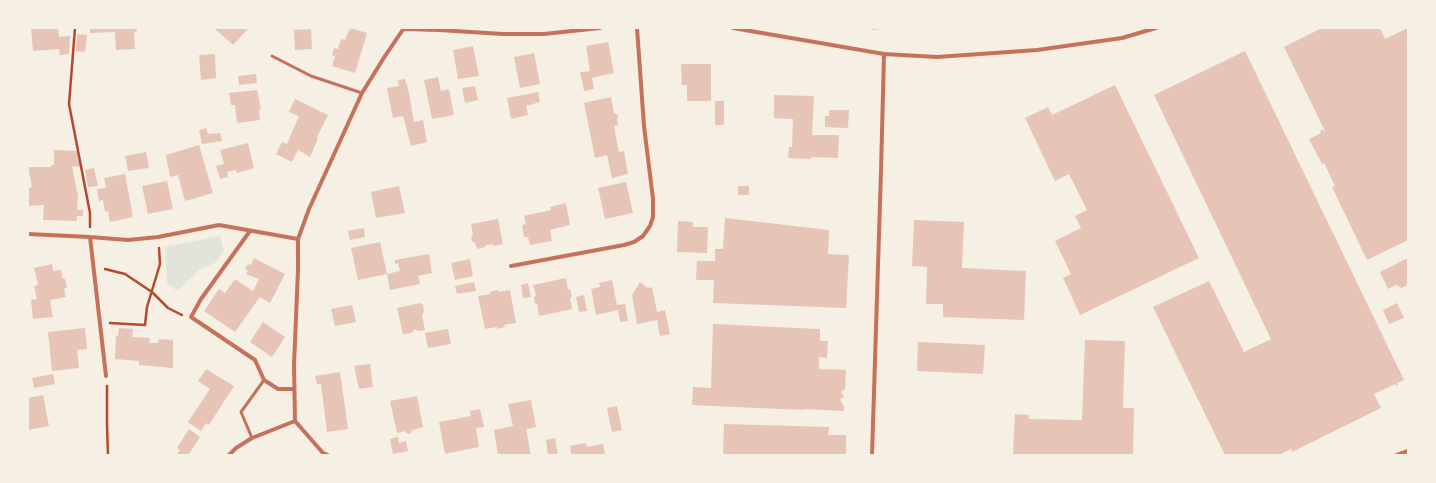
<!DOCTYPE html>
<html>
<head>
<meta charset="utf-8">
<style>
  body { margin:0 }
  #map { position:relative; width:1436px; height:483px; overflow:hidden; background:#f6efe4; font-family:"PT Sans",sans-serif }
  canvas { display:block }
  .frame { position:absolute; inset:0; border:29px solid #f6efe4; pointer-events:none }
</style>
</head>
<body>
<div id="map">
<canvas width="1436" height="483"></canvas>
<div class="frame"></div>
</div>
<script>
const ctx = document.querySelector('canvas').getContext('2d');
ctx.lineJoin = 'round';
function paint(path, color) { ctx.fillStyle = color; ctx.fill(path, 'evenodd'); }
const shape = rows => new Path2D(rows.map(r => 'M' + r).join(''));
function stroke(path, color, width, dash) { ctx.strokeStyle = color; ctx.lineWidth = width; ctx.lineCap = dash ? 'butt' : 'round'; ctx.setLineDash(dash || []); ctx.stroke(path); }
paint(shape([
  [220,236,224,251,215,263,200,269,177,291,167,283,165,247]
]), '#e2e4dc');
paint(shape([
  [31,28,58,28,59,37,70,36,69,54,60,55,59,49,33,51],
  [90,28,137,28,137,31,134,32,135,49,116,50,115,32,90,33],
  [216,28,249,28,233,45,215,29],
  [350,28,367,33,355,73,332,66,335,56,332,55,334,48,338,49,341,39,345,40],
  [872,28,882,28,882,29,872,30],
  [1322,28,1380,28,1385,39,1408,28,1408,240,1367,260,1332,187,1335,186,1324,163,1322,164,1309,139,1321,133,1320,131,1323,129,1324,132,1325,131,1284,47],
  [311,29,312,49,295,50,294,30],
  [77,34,87,35,85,52,76,51],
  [608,42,614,73,592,78,594,89,584,91,580,72,590,71,586,46],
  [473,46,479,76,458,79,453,50],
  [1245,51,1404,380,1397,383,1398,385,1396,386,1395,384,1374,394,1381,408,1292,452,1291,449,1279,455,1225,455,1153,307,1209,281,1244,352,1271,339,1154,95],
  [534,53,540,84,520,88,514,57],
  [215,54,216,78,201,80,199,55],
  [681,64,711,64,711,101,687,101,687,85,682,85],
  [256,74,257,83,239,85,238,76],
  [438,77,441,91,449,89,454,115,432,119,424,80],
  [405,79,409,93,414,122,423,120,427,142,411,146,403,116,393,118,387,88,399,86,398,80],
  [1115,85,1199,258,1080,315,1063,278,1071,274,1055,241,1081,228,1075,216,1087,210,1069,174,1055,181,1025,118,1048,107,1052,115],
  [475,86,478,100,465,103,462,88],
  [257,90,261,109,259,110,260,120,237,123,235,105,231,105,229,93],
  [538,92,540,102,526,106,528,115,511,119,507,98],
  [774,95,814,96,812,135,839,135,838,158,811,157,811,159,788,158,789,147,792,147,793,119,774,118],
  [611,97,614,113,619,116,617,119,618,125,614,126,617,142,619,152,624,151,628,174,612,178,607,155,595,158,584,103],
  [295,99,328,115,317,137,318,138,310,157,298,150,292,162,276,154,282,142,287,144,299,116,289,112],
  [715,101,724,101,724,125,715,125],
  [829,110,849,110,848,128,825,127,825,116,829,116],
  [206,128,208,134,220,133,222,141,202,144,199,130],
  [248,143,254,168,237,173,236,170,227,172,228,177,220,179,216,166,224,164,220,150],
  [199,145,213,193,185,201,178,175,170,177,166,155],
  [54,150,77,151,80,167,72,166,77,192,78,192,77,210,83,210,83,216,77,216,77,221,43,220,44,205,28,206,28,188,32,187,28,167,51,167,51,165,54,165],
  [146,152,149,168,128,171,125,156],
  [94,168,98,186,88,187,85,170],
  [125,174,133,217,110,222,108,211,105,212,103,200,99,201,97,189,106,188,104,178],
  [167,181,173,209,148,214,142,186],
  [626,182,633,213,605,219,598,188],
  [399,186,405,213,376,218,371,192],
  [738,186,749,186,749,195,738,195],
  [566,203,570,225,550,230,552,241,530,245,528,237,524,237,522,225,526,224,524,216,551,210,550,207],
  [725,218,829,230,828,254,849,255,846,308,713,303,714,280,696,280,697,261,715,261,715,249,723,249],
  [498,219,503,244,494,246,492,244,486,245,485,247,477,249,475,243,472,241,471,237,473,234,471,224],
  [914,220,964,222,962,268,1026,271,1024,320,943,317,943,304,926,304,927,267,912,266],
  [678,221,693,222,693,227,708,227,707,253,677,252],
  [364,228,365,237,350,240,348,231],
  [380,242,387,274,400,271,398,263,395,264,395,260,429,254,432,273,418,276,420,284,390,290,387,274,358,280,351,248],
  [254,258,285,274,270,303,260,297,235,332,204,311,219,289,225,293,235,279,253,291,259,279,246,274,248,271,245,269,248,264,251,265],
  [1408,258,1408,281,1406,286,1401,288,1396,285,1388,289,1380,272],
  [470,259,473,276,455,280,451,263],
  [52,264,53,271,61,270,62,278,65,279,67,287,64,289,66,297,50,300,53,317,33,319,31,300,37,299,34,286,38,285,34,268],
  [566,278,568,290,570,289,572,297,570,298,572,309,539,316,537,304,535,305,534,297,536,296,533,285],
  [612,280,617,305,625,304,628,321,620,322,618,310,596,315,591,289,600,287,599,283],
  [474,282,476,291,457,294,455,286],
  [640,282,648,288,652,287,657,312,665,310,670,334,660,336,657,320,637,324,632,295],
  [528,283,531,297,523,298,521,285],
  [498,290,498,292,510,290,516,323,504,325,505,327,497,329,497,327,485,329,478,296,490,294,490,292],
  [584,295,587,311,579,312,576,297],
  [420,303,423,305,424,312,422,315,425,330,418,331,414,329,412,333,403,334,397,308],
  [1397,303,1404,318,1389,324,1383,310],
  [352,305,356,322,335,326,331,309],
  [263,322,285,337,272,357,250,342],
  [713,324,820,329,820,341,828,341,827,358,819,357,819,369,846,370,845,389,841,392,844,397,840,399,844,407,844,411,803,409,803,410,692,405,693,387,711,388],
  [85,328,87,349,77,350,79,368,52,371,48,332],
  [119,328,133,329,132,337,150,338,149,343,158,343,159,339,173,340,173,368,139,365,139,361,115,359,116,336,118,336],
  [448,329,451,344,428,348,425,333],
  [1085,340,1125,341,1123,408,1134,408,1133,455,1013,455,1015,414,1029,415,1029,419,1082,420],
  [918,342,985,345,983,374,917,371],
  [370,364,373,387,359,389,354,366],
  [206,369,234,386,209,425,206,423,201,431,188,422,210,389,198,381],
  [340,372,348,429,327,432,321,384,317,384,315,376],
  [53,374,55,384,34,388,32,378],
  [43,395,49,426,28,430,28,398],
  [417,396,423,427,412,430,411,433,409,434,406,433,405,431,397,433,390,401],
  [531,400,536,427,526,429,531,455,498,455,494,430,513,426,508,404],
  [617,406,622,430,612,432,607,408],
  [480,409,484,427,476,428,479,447,445,454,439,422,471,416,470,411],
  [724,424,829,427,828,435,846,435,846,455,723,455],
  [189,429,200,437,189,454,191,455,176,455,180,450,177,448],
  [398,437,399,443,406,441,408,451,393,454,390,439],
  [555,438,558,455,548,455,546,440],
  [586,443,587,447,603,444,605,455,571,455,570,446]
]), '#e6c5b7');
stroke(shape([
  [75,28,69,104,90,213,90,227],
  [105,269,125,274,152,292,168,308,182,315],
  [110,323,145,325,147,307,160,264,159,248],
  [107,386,107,425,108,455]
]), '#b5482f', 2.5);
stroke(shape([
  [272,56,311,76,362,93],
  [252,438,241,412,264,380]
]), '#c5725c', 3);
stroke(shape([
  [733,28,884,54,937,57,1037,50,1122,38,1156,28],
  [404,29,439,30,503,34,544,34,600,28],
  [250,231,201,299,191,317,255,360,264,380,278,389,294,389],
  [28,234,90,237,128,240,158,237,219,225,298,239],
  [90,237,106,376],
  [511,266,624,245,634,242,643,236,650,226,653,217,653,199,644,126,637,28],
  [229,455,236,448,252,438,295,421],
  [328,455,323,453,295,421,294,365,298,270,298,239,309,209,362,93,385,56,404,28],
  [872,455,881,171,884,54],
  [1397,455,1408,451]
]), '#c5725c', 4);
</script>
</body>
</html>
